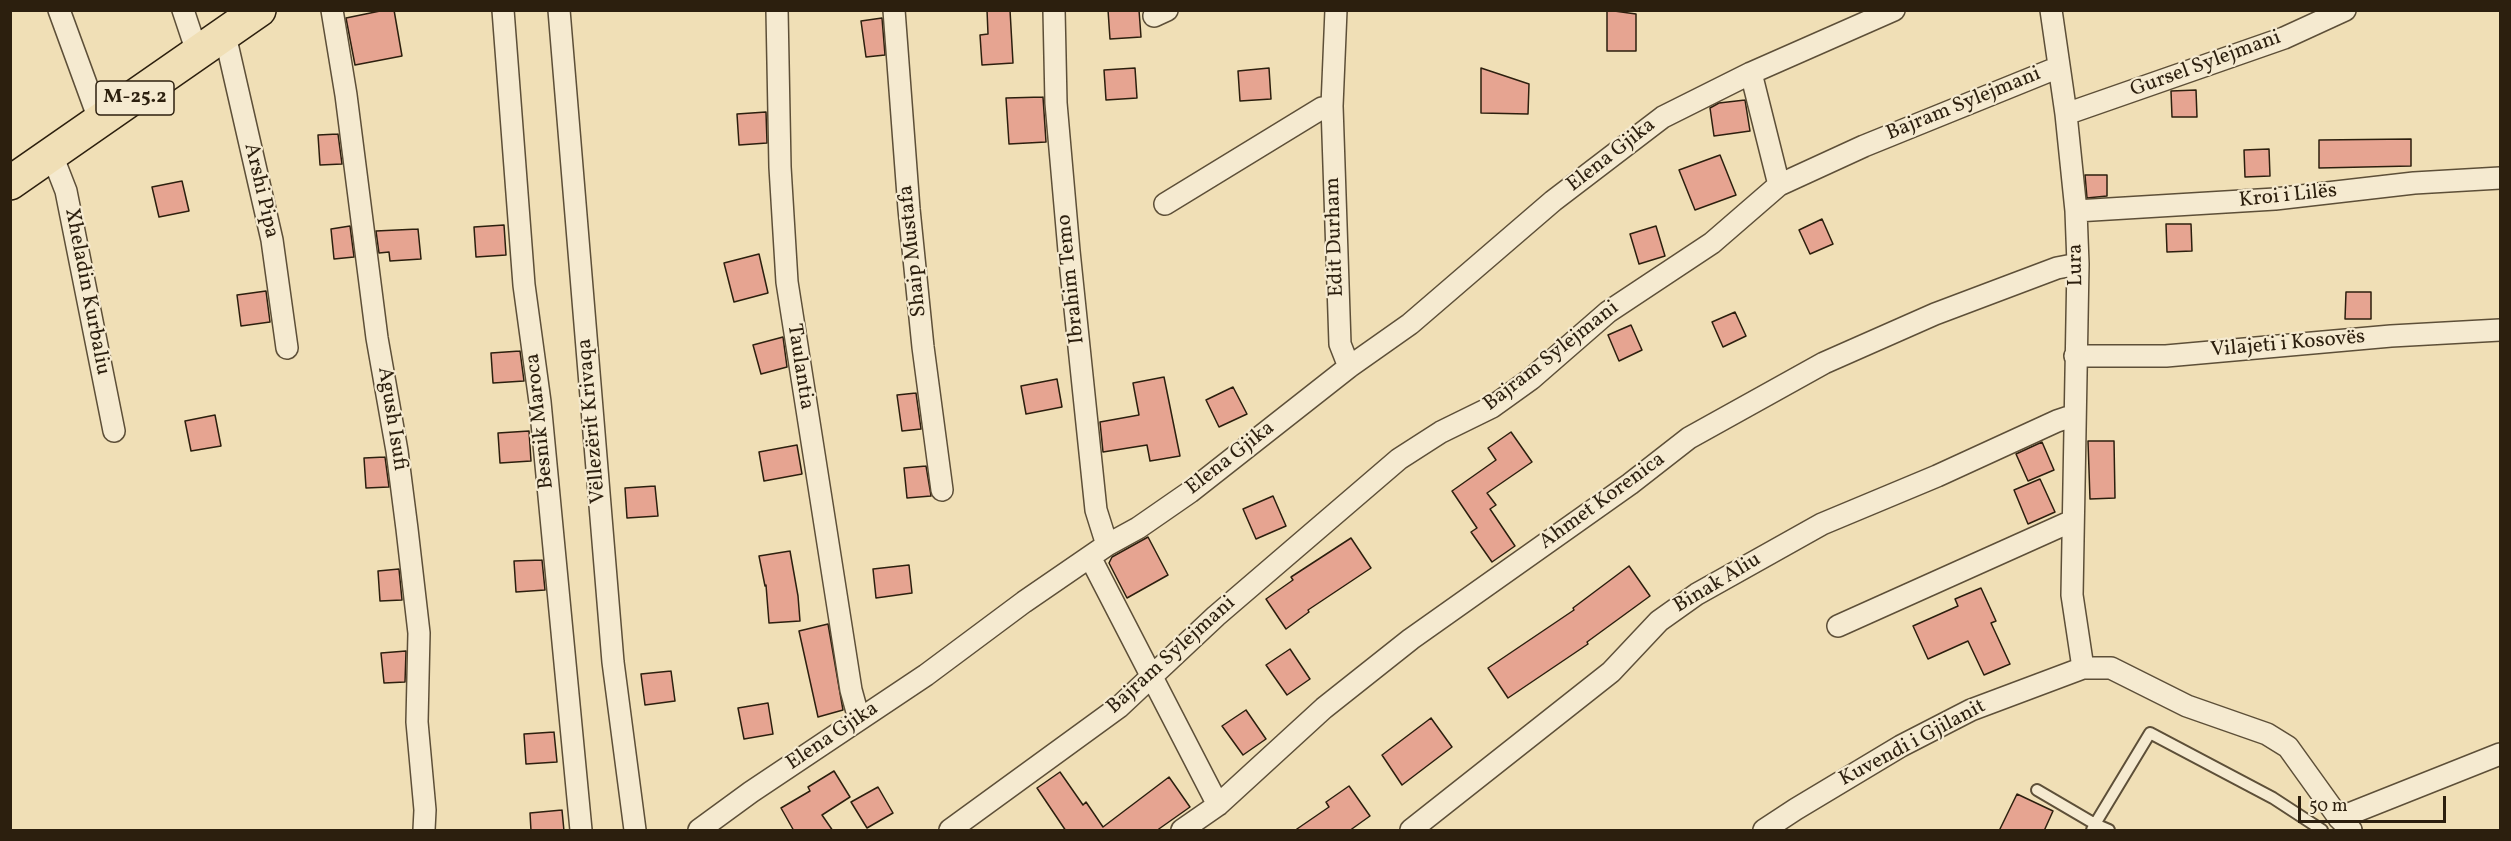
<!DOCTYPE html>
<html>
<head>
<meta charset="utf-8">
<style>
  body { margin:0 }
  #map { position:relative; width:2511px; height:841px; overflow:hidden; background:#f0dfb6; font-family:Vollkorn,serif }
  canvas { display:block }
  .frame { position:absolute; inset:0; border:12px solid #2c1f0e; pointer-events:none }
  .scale { position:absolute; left:2298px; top:796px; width:148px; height:27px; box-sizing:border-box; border:3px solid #2c1f0e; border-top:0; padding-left:8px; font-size:18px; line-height:21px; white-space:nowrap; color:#2c1f0e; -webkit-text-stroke:4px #f5ead0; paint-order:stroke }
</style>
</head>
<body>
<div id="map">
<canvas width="2511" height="841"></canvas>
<div class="frame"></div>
<div class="scale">50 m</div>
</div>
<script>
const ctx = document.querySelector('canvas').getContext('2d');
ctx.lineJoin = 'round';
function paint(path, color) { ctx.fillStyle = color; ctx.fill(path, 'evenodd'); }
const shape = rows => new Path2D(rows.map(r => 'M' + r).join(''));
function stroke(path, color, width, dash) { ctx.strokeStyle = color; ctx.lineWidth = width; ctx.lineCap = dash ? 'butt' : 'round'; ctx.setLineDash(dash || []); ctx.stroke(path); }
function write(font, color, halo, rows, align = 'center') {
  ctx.font = font + ' Vollkorn,serif'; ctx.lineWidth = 4.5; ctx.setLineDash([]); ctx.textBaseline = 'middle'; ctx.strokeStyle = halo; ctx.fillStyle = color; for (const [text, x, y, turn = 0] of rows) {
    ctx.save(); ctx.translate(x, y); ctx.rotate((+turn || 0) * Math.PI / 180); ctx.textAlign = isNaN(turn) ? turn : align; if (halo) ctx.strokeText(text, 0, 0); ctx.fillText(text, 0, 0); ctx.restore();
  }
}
const building = shape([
  [385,10,394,10,402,56,355,65,346,18,385,10],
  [987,10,1010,10,1013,63,982,65,980,35,988,34,987,10],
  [1108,10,1139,10,1141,37,1110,39,1108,10],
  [1607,10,1636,14,1636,51,1607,51,1607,10],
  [882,18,885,55,866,57,861,21,882,18],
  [1135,68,1137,98,1106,100,1104,70,1135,68],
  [1269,68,1271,99,1240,101,1238,71,1269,68],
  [1481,68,1529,84,1528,114,1481,113,1481,68],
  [2196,90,2197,117,2172,117,2171,91,2196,90],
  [1043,97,1046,142,1009,144,1006,98,1043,97],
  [1745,100,1750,131,1714,136,1710,108,1719,103,1745,100],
  [766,112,767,143,739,145,737,114,766,112],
  [338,134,342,164,320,165,318,135,338,134],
  [2411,139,2411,166,2319,168,2319,140,2411,139],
  [2269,149,2270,176,2245,177,2244,150,2269,149],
  [1720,155,1736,195,1695,210,1679,170,1720,155],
  [2085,175,2107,175,2107,196,2087,198,2085,175],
  [182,181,189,211,159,217,152,187,182,181],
  [1822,219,1833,244,1810,254,1799,230,1822,219],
  [2166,224,2191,224,2192,251,2167,252,2166,224],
  [504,225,506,255,476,257,474,227,504,225],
  [350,226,354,257,334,259,331,229,350,226],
  [1656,226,1665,256,1639,264,1630,234,1656,226],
  [418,229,421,259,390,261,389,252,379,253,376,231,418,229],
  [759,254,768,293,734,302,724,263,759,254],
  [266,291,270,322,241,326,237,295,266,291],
  [2346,292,2371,292,2371,319,2345,319,2346,292],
  [1735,312,1746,336,1723,347,1712,322,1735,312],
  [1631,325,1642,350,1619,361,1608,335,1631,325],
  [783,337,787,367,761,374,753,345,783,337],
  [520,351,524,381,493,383,491,353,520,351],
  [1164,377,1180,456,1150,461,1147,445,1103,452,1100,422,1139,415,1133,383,1164,377],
  [1057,379,1062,407,1026,414,1021,386,1057,379],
  [1233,387,1247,414,1219,427,1206,400,1233,387],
  [916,393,921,429,902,431,897,395,916,393],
  [215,415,221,446,191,451,185,421,215,415],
  [529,431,531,461,500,463,498,433,529,431],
  [1511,432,1532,462,1487,493,1496,505,1490,509,1515,546,1492,562,1471,532,1477,528,1452,491,1496,460,1488,448,1511,432],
  [2088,441,2114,441,2115,498,2090,499,2088,441],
  [2042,442,2054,470,2028,481,2016,454,2042,442],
  [797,445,802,474,764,481,759,452,797,445],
  [385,457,389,487,366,488,364,458,385,457],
  [926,466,931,496,907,498,904,468,926,466],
  [2040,479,2055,512,2028,524,2014,490,2040,479],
  [655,486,658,516,627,518,625,488,655,486],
  [1273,496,1286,526,1256,539,1243,509,1273,496],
  [1148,537,1168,575,1127,598,1109,563,1112,557,1148,537],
  [1351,538,1371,568,1308,610,1309,612,1286,629,1266,599,1293,580,1291,577,1351,538],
  [790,551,798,596,800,621,769,623,766,585,765,586,759,556,790,551],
  [542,560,545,590,516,592,514,561,542,560],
  [909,565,912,593,876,598,873,569,909,565],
  [1629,566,1650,596,1587,642,1588,644,1508,698,1488,668,1574,610,1573,608,1629,566],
  [399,569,402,600,380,601,378,571,399,569],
  [1981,588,1996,621,1991,623,2010,664,1984,675,1968,641,1928,659,1913,626,1958,606,1955,599,1981,588],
  [828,624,843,710,818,717,799,631,828,624],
  [1290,649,1310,679,1287,695,1266,665,1290,649],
  [406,651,405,682,384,683,381,653,406,651],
  [671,671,675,701,645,705,641,674,671,671],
  [768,703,773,734,744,739,738,708,768,703],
  [1246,710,1266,739,1243,755,1222,726,1246,710],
  [1431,718,1452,747,1402,785,1382,755,1431,718],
  [554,732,557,762,526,764,524,734,554,732],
  [834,771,850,797,822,815,833,831,794,831,781,808,810,791,808,787,834,771],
  [1060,772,1083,805,1086,802,1103,827,1169,777,1190,807,1156,831,1066,831,1037,788,1060,772],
  [1349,786,1370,816,1349,831,1294,831,1329,807,1326,802,1349,786],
  [878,787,893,813,867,828,851,802,878,787],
  [2017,794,2053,811,2044,831,1999,831,2017,794],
  [562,810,564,831,531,831,530,813,562,810]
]);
paint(building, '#e6a491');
stroke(building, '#2c1f0e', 1.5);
const lane = shape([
  [2037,790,2095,824,2150,733,2273,798,2322,830],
  [2092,830,2095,824,2109,830]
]);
const street = shape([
  [59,10,100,122],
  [183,10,198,55],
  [332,10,346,95,377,338,397,451,407,529,419,633,417,722,425,810,424,830],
  [503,10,524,285,540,402,581,830],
  [559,10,613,662,635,830],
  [777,10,780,167,787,282,851,690,859,719],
  [894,10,909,209,923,347,942,490],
  [1054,10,1056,103,1069,251,1096,510,1107,545],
  [1336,10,1332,106,1340,344,1349,367],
  [2051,10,2066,114,2076,211,2078,264,2072,595,2083,668],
  [1154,16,1167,10],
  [225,35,272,240,287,348],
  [1751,73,1779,185],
  [2066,114,2284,38,2345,10],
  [52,155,66,191,114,431],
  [1165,204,1322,108,1332,106],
  [2076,211,2275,199,2414,183,2500,178],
  [2075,356,2166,356,2391,336,2500,330],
  [1090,557,1218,805],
  [1838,626,2072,521],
  [2339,818,2500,754],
  [699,830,751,792,926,675,1024,602,1107,545,1138,528,1190,492,1349,367,1410,324,1553,201,1663,117,1751,73,1894,10],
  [950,830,1119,707,1216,616,1399,459,1441,432,1492,407,1531,379,1608,312,1712,243,1779,185,1864,146,2059,67],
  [1182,830,1218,805,1324,708,1411,639,1630,484,1689,438,1824,363,1935,314,2057,268,2078,264],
  [1411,830,1611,672,1659,621,1697,594,1822,524,1937,476,2057,421,2075,415],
  [1764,830,1796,809,1901,746,1971,710,2083,668,2111,668,2187,706,2267,734,2288,747,2339,818,2351,830]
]);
const primary = shape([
  [10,183,259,10]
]);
stroke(lane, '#5d4f38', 14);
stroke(street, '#5d4f38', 24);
stroke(primary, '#2c1f0e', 36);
stroke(lane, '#f5ead0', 10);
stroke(street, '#f5ead0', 21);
stroke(primary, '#f0dfb6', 33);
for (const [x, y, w] of [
  [135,98,78]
]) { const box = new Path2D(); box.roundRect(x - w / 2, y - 17, w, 34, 4.5); ctx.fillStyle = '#f5ead0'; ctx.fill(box); stroke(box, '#2c1f0e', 1.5); }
write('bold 20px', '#2c1f0e', null, [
  ["M-25.2",135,98]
]);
write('21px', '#2c1f0e', '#f5ead0', [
  ["Gursel Sylejmani",2206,65,-20],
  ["Bajram Sylejmani",1964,105,-22],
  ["Elena Gjika",1612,156,-38],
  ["Arshi Pipa",260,191,77],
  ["Kroi i Lilës",2288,197,-6],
  ["Edit Durham",1336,237,-92],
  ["Shaip Mustafa",914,251,-96],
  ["Lura",2077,265,-91],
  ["Ibrahim Temo",1072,279,-96],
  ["Xheladin Kurbaliu",86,292,79],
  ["Vilajeti i Kosovës",2288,345,-5],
  ["Bajram Sylejmani",1552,357,-38],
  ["Taulantia",799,367,81],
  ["Agush Isufi",391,419,81],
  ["Besnik Maroca",541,421,-96],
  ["Vëllezërit Krivaqa",593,421,-95],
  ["Elena Gjika",1231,459,-38],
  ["Ahmet Korenica",1603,502,-36],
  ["Binak Aliu",1718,584,-31],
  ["Bajram Sylejmani",1172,656,-42],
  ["Elena Gjika",833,737,-34],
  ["Kuvendi i Gjilanit",1913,744,-28]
]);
</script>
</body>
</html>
